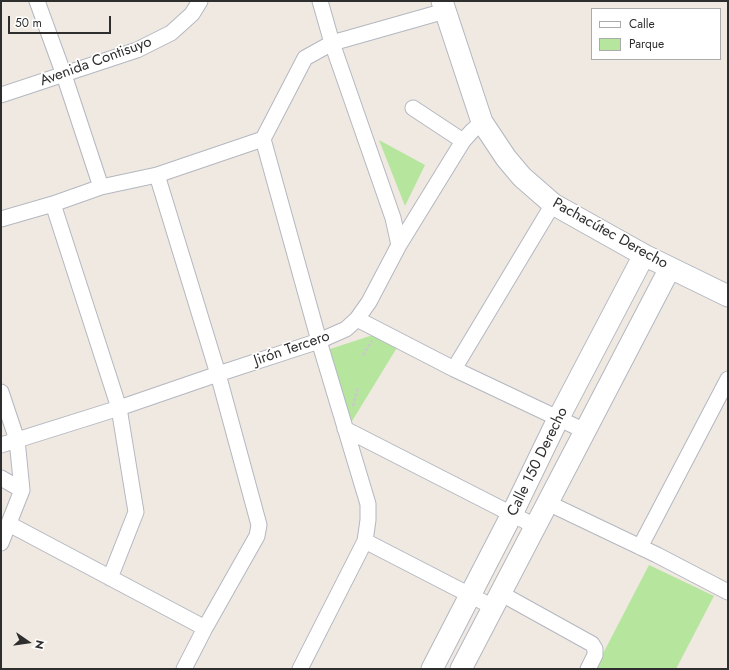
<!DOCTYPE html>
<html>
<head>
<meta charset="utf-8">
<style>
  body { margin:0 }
  #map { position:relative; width:729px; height:670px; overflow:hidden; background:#efe9e1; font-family:Jost,sans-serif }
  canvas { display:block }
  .frame { position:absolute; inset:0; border:2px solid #2e2e2e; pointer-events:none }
  .legend { position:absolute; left:591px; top:8px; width:130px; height:52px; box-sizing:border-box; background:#fff; border:1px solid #ababab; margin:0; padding:5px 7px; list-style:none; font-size:12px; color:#2e2e2e }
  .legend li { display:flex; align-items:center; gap:8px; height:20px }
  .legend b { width:20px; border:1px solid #ababab }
  .north { position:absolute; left:8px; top:622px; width:40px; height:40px; -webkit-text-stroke:3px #fff; paint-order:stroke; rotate:103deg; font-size:11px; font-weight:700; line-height:16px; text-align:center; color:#2e2e2e }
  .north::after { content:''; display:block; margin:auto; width:14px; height:18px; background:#2e2e2e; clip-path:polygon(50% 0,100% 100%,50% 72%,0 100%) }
  .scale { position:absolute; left:8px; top:16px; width:103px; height:18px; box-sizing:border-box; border:2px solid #2e2e2e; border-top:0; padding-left:5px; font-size:12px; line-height:14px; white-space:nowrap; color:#2e2e2e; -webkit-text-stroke:3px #fff; paint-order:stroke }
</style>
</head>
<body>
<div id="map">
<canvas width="729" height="670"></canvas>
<div class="frame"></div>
<ul class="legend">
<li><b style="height:5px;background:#fff"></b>Calle</li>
<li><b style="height:11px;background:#b6e59e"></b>Parque</li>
</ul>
<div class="north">N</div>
<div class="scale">50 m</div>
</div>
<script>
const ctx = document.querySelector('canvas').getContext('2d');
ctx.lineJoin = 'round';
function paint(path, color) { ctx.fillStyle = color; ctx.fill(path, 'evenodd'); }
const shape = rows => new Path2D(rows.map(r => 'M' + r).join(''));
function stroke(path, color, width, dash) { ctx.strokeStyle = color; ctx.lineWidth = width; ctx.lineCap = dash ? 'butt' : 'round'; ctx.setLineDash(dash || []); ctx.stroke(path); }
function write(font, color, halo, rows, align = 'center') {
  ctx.font = font + ' Jost,sans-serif'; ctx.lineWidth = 3.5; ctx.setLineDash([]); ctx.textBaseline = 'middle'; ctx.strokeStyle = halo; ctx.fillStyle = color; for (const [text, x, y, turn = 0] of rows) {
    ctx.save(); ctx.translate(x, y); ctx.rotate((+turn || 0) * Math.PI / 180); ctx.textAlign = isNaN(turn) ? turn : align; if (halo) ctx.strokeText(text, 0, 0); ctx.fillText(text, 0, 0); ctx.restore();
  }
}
paint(shape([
  [379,140,425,165,405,206],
  [376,334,398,346,349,426,327,350],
  [649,565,714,596,676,669,595,669]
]), '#b6e59e');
const street = shape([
  [37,1,64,75,101,187],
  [320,1,332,43,393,218,399,245],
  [1,95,137,50,171,33,192,14,200,1],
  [413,108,463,141],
  [263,139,319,341,368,504,368,520,365,541,300,669],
  [157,175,218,374,259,525,257,536,205,628,184,669],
  [53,204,119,408,136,512,110,578],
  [1,219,53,204,101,187,157,175,263,139,305,58,332,43,445,11],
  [357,319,454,369,585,431],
  [454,369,553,204],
  [1,392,17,440,22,490,1,543],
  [345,429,535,526],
  [1,445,119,408,218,374,319,341,346,329,357,319,369,302,399,245,463,141,472,131,482,122],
  [1,478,22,490],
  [548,503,657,555,728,592],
  [9,524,205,628],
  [365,541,493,607],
  [640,547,728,379],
  [500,593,592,644,595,649,595,655,588,669]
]);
const secondary = shape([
  [442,1,482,122,506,158,522,177,553,204,644,255,728,296],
  [432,669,512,514,558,419,644,255],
  [461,669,670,268]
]);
stroke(street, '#b4b7c1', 17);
stroke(secondary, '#b4b7c1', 23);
stroke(shape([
  [363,355,372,341],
  [353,406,358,387]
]), '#c9c9c9', 2.5, [3, 2]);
stroke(street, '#fff', 15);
stroke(secondary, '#fff', 21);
write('15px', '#2e2e2e', '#fff', [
  ["Avenida Contisuyo",96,62,-20],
  ["Pachacútec Derecho",610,234,29],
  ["Jirón Tercero",292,349,-19],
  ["Calle 150 Derecho",538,462,-64]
]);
</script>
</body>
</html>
